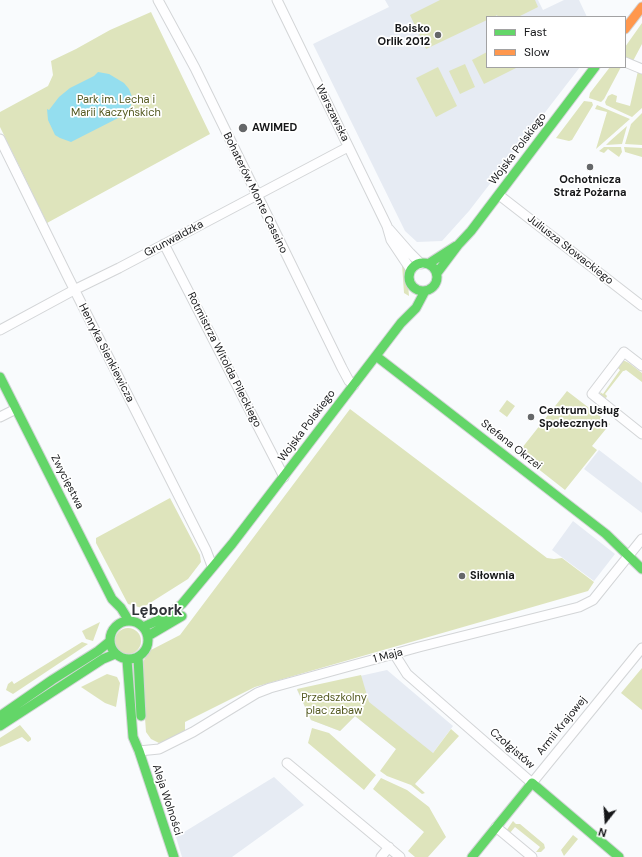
<!DOCTYPE html>
<html>
<head>
<meta charset="utf-8">
<style>
  body { margin:0 }
  #map { position:relative; width:642px; height:857px; overflow:hidden; background:#f9fbfd; font-family:"DM Sans",sans-serif }
  canvas { display:block }
  .legend { position:absolute; left:486px; top:16px; width:140px; height:52px; box-sizing:border-box; background:#fff; border:1px solid #a2a2a3; margin:0; padding:5px 7px; list-style:none; font-size:12px; color:#161719 }
  .legend li { display:flex; align-items:center; gap:8px; height:20px }
  .legend b { width:20px; border:1px solid #a2a2a3 }
  .north { position:absolute; left:586px; top:801px; width:40px; height:40px; -webkit-text-stroke:3px #fff; paint-order:stroke; rotate:197deg; font-size:11px; font-weight:700; line-height:16px; text-align:center; color:#161719 }
  .north::after { content:''; display:block; margin:auto; width:14px; height:18px; background:#161719; clip-path:polygon(50% 0,100% 100%,50% 72%,0 100%) }
</style>
</head>
<body>
<div id="map">
<canvas width="642" height="857"></canvas>
<ul class="legend">
<li><b style="height:5px;background:#63d668"></b>Fast</li>
<li><b style="height:5px;background:#ff974d"></b>Slow</li>
</ul>
<div class="north">N</div>
</div>
<script>
const ctx = document.querySelector('canvas').getContext('2d');
ctx.lineJoin = 'round';
function paint(path, color) { ctx.fillStyle = color; ctx.fill(path, 'evenodd'); }
const shape = rows => new Path2D(rows.map(r => 'M' + r).join(''));
function stroke(path, color, width, dash) { ctx.strokeStyle = color; ctx.lineWidth = width; ctx.lineCap = dash ? 'butt' : 'round'; ctx.setLineDash(dash || []); ctx.stroke(path); }
function write(font, color, halo, rows, align = 'center') {
  ctx.font = font + ' "DM Sans",sans-serif'; ctx.lineWidth = 3.5; ctx.setLineDash([]); ctx.textBaseline = 'middle'; ctx.strokeStyle = halo; ctx.fillStyle = color; for (const [text, x, y, turn = 0] of rows) {
    ctx.save(); ctx.translate(x, y); ctx.rotate((+turn || 0) * Math.PI / 180); ctx.textAlign = isNaN(turn) ? turn : align; if (halo) ctx.strokeText(text, 0, 0); ctx.fillText(text, 0, 0); ctx.restore();
  }
}
paint(shape([
  [385,0,538,0,543,10,564,0,579,0,587,17,487,17,487,67,580,67,469,211,442,241,417,242,405,231,313,44,389,7],
  [599,450,642,483,642,513,584,469],
  [573,521,615,554,594,581,552,550],
  [387,670,453,726,421,769,355,716,340,731,311,720,297,690],
  [274,777,304,805,232,857,182,857,176,837]
]), '#e6ebf3');
paint(shape([
  [440,0,535,0,538,7,518,17,498,17,497,15,494,17,487,17,487,20,426,49,410,15],
  [151,12,210,134,47,223,0,127,0,112,48,86,53,75,51,61,76,49,110,30],
  [642,23,642,44,633,61,625,58,625,47],
  [487,52,487,67,518,67,484,84,472,60],
  [465,64,475,87,460,94,449,71],
  [438,67,457,106,436,117,416,78],
  [610,67,621,67,604,99,601,102,589,98,590,93],
  [638,71,642,72,642,108,632,117,606,105,605,102,608,96,612,94,617,96,616,102,630,106],
  [584,101,592,102,593,105,572,140,569,141,556,138],
  [597,105,630,119,596,149,607,112,595,109],
  [642,113,642,145,625,144,631,124],
  [627,126,622,144,606,145,610,141],
  [604,147,621,147,622,152,619,157,608,149,604,153,599,151],
  [624,147,642,148,642,157,625,152],
  [402,264,407,271,409,296,404,293],
  [621,361,625,361,629,363,642,373,642,382,626,370,624,371,623,371,605,394,607,396,606,398,601,396,600,392,603,394,620,370,617,367],
  [567,391,610,424,592,446,597,450,565,490,518,453],
  [507,400,515,406,507,417,499,411],
  [350,409,547,558,554,559,562,558,594,582,588,591,255,687,185,722,185,731,166,741,159,743,151,739,146,732,142,676,143,662,149,651,180,635],
  [170,498,200,555,201,562,188,579,142,608,128,604,96,543,96,538],
  [100,622,93,641,86,639,82,631],
  '115 641a13 13 0 1 1 26 0a13 13 0 1 1-26 0Z',
  [82,642,88,644,13,694,6,690,8,684,12,681,14,684],
  [642,668,642,710,621,693],
  [107,674,117,677,120,683,116,707,105,703,81,687],
  [361,675,369,702,433,753,451,729,459,736,415,784,425,793,422,794,411,785,387,776,380,771,396,749,355,716,340,731,311,720,297,689],
  [20,725,31,738,31,740,28,742,22,737,0,747,0,738],
  [312,728,329,733,376,775,364,790,308,743],
  [381,778,407,790,429,807,446,837,428,857,415,857,408,851,424,832,373,789],
  [513,821,516,824,520,824,544,844,545,848,541,852,536,852,540,847,515,827,509,834,506,831],
  [573,835,578,839,564,856,561,850]
]), '#dee4bc');
paint(shape([
  [98,72,109,74,124,83,129,89,132,97,130,112,71,142,60,138,55,135,48,120,47,109,49,110,59,97,70,88,94,76]
]), '#94deef');
const street = shape([
  [158,0,195,68,342,368,349,381,354,385],
  [277,0,387,226,391,240,411,270],
  [625,62,642,69],
  [0,139,69,279,206,550,212,566],
  [499,195,642,306],
  [389,229,410,253,421,264],
  [164,244,284,477],
  [0,330,74,290,119,268,348,147],
  [642,366,624,352,592,394,642,434],
  [0,417,16,409],
  [395,655,407,674,532,783,642,648],
  [139,751,159,749,193,732,257,693,270,688,419,647,579,607,593,600,642,539],
  [287,763,400,857],
  [496,827,532,857],
  [381,857,389,847]
]);
const fast = shape([
  '409 277a14 14 0 1 1 28 0a14 14 0 1 1-28 0Z',
  [428,264,456,246],
  [437,273,458,245,471,231,595,67],
  [376,356,606,534,642,569],
  [0,377,112,599,121,608,129,621],
  '110 640a19 19 0 1 1 38 0a19 19 0 1 1-38 0Z',
  [143,627,165,617,182,604,232,544,401,323,416,308,425,291],
  [148,636,182,616],
  [138,657,141,716],
  [127,660,133,737,139,751,174,857],
  [0,716,52,680,98,651,109,642],
  [0,726,103,659,115,654],
  [472,857,532,783,619,857]
]);
const slow = shape([
  [625,29,642,7]
]);
stroke(street, '#d3d5d7', 11);
stroke(fast, '#d3d5d7', 11);
stroke(slow, '#d3d5d7', 11);
stroke(street, '#fefeff', 9);
stroke(fast, '#63d668', 9);
stroke(slow, '#ff974d', 9);
for (const [x, y, r, color] of [
  [438,35,4,"#656769"],
  [243,128,5,"#656769"],
  [590,167,4,"#656769"],
  [531,417,4,"#656769"],
  [462,576,4,"#656769"]
]) { const dot = new Path2D(); dot.arc(x, y, r, 0, 2 * Math.PI); ctx.fillStyle = color; ctx.fill(dot); stroke(dot, '#fff', 1.5); }
write('bold 11px', '#161719', '#fff', [
  ["Boisko",430,29,"right"],
  ["Orlik 2012",430,42,"right"],
  ["AWIMED",252,128],
  ["Ochotnicza",590,180,"center"],
  ["Straż Pożarna",590,193,"center"],
  ["Centrum Usług",539,411],
  ["Społecznych",539,424],
  ["Siłownia",470,576]
], 'left');
write('11px', '#535920', '#fff', [
  ["Park im. Lecha i",116,100],
  ["Marii Kaczyńskich",116,113],
  ["Przedszkolny",334,698],
  ["plac zabaw",334,711]
]);
write('11px', '#161719', '#fff', [
  ["Warszawska",332,113,64],
  ["Wojska Polskiego",518,149,-53],
  ["Bohaterów Monte Cassino",255,193,64],
  ["Grunwaldzka",174,239,-28],
  ["Juliusza Słowackiego",570,250,38],
  ["Henryka Sienkiewicza",106,353,63],
  ["Rotmistrza Witolda Pileckiego",224,360,63],
  ["Wojska Polskiego",307,426,-53],
  ["Stefana Okrzei",511,445,38],
  ["Zwycięstwa",67,482,63],
  ["1 Maja",388,656,-15],
  ["Armii Krajowej",562,726,-51],
  ["Czołgistów",512,749,41],
  ["Aleja Wolności",167,800,72]
]);
write('bold 15px', '#2f3237', '#fff', [
  ["Lębork",157,611]
]);
</script>
</body>
</html>
